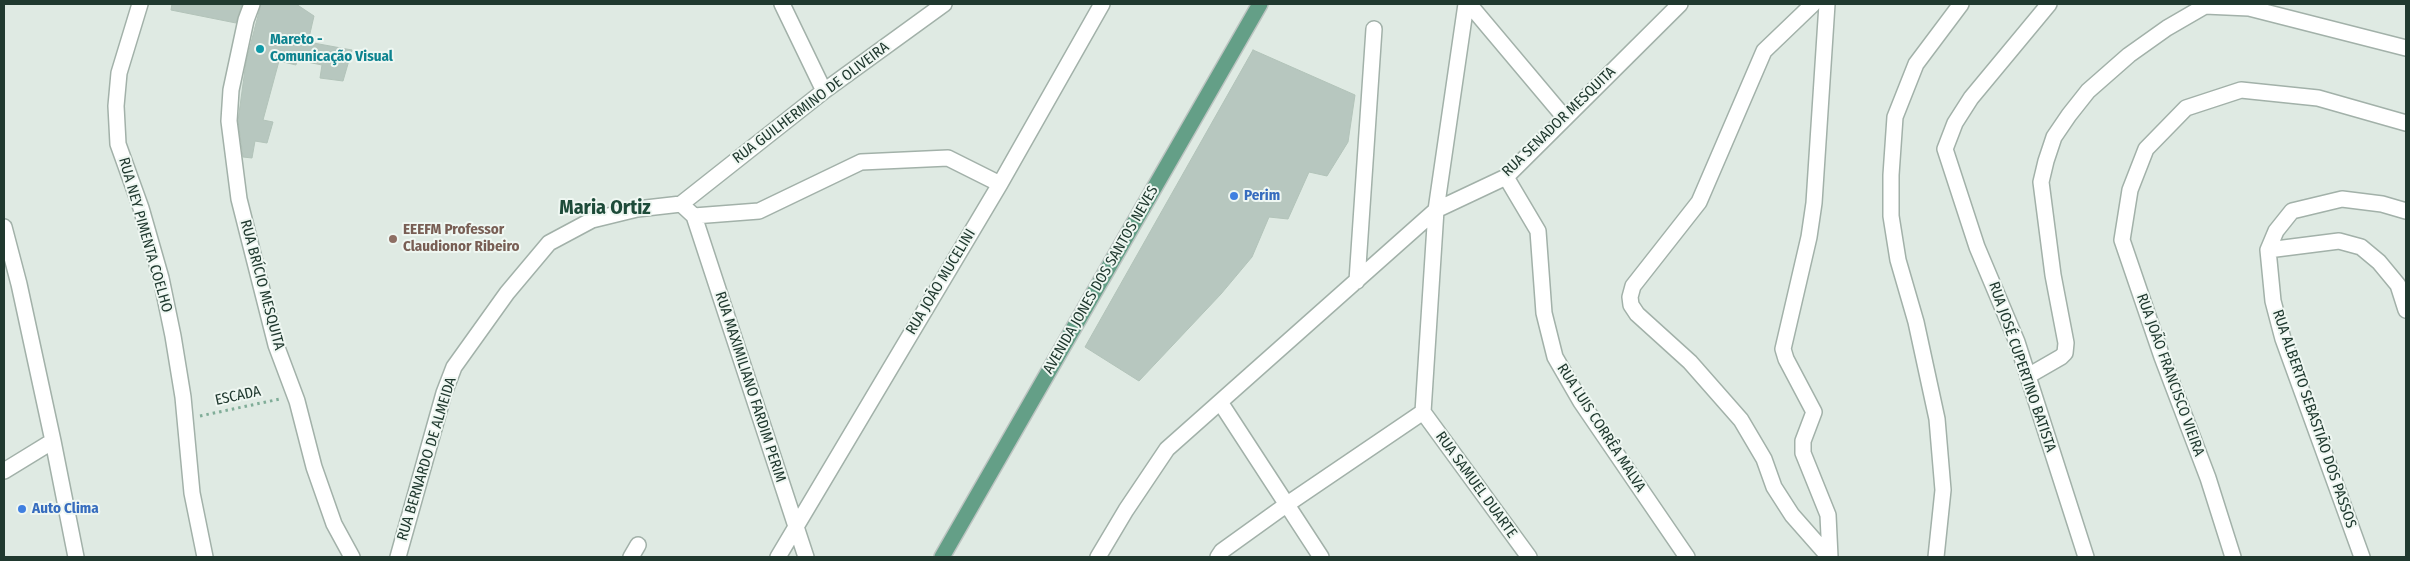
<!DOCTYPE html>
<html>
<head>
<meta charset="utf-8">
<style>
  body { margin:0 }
  #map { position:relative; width:2410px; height:561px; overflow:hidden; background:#dfeae3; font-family:"Fira Sans Condensed",sans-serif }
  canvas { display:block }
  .frame { position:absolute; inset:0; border:5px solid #20392f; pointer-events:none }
</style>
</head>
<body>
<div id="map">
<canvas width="2410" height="561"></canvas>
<div class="frame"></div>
</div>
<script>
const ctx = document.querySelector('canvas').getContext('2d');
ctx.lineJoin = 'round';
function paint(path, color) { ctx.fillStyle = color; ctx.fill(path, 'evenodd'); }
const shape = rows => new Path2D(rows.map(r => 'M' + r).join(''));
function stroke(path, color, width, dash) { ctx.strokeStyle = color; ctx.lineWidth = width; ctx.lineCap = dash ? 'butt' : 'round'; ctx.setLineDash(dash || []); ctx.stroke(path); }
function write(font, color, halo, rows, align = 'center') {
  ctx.font = font + ' "Fira Sans Condensed",sans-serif'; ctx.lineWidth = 4; ctx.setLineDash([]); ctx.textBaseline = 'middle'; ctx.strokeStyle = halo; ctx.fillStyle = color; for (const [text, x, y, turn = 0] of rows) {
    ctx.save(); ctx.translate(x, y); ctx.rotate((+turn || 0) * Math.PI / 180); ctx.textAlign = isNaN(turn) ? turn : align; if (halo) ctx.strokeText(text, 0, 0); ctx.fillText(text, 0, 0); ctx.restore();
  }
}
const building = shape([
  [172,4,242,4,236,23,171,10,172,4],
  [261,4,296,4,314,16,308,42,352,50,343,81,320,78,322,65,297,60,296,65,279,61,263,120,273,122,267,143,255,141,252,158,243,157,238,121,246,62,261,4],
  [1253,50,1355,95,1348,142,1327,176,1309,172,1288,219,1269,217,1252,257,1221,294,1139,381,1085,347,1253,50]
]);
paint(building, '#b7c7bf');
stroke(building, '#b2c3b9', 1);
const minor = shape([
  [140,4,119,73,116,106,118,144,141,208,161,278,173,336,183,397,192,493,205,557],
  [252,4,246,20,231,90,229,121,239,199,276,345,297,401,314,467,334,524,352,557],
  [782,4,824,91],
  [1469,4,1565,118],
  [1813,4,1764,51,1699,202,1633,286,1630,297,1631,305,1637,314,1690,362,1741,420,1764,459,1774,487,1792,515,1829,557],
  [1827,4,1814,203,1809,237,1783,349,1786,359,1814,412,1803,441,1803,453,1828,515,1830,557],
  [2049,4,1971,98,1955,123,1945,149,1977,247,2017,342,2086,557],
  [1506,177,1538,231,1544,313,1555,357,1581,402,1687,557],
  [681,204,824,91,944,4],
  [694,216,806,557],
  [4,227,19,284,53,441,76,557],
  [2268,250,2273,301,2283,339,2362,557],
  [2268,250,2339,241,2361,247,2379,262,2398,285,2406,310],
  [2268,250,2276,231,2292,211,2342,199,2382,204,2406,211],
  [1357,281,1374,29],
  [2028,376,2061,357,2065,353,2066,343,2053,275,2041,182,2046,161,2054,137,2069,115,2088,91,2129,55,2167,28,2205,6,2249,8,2406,48],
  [1220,402,1321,557],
  [1423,412,1436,210,1466,4],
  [1423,412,1529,557],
  [4,471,53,441],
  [398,557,444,393,454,367,507,293,549,243,592,220,637,209,681,204,694,216,759,211,861,162,948,158,1000,184],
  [631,557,638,545],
  [778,557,1000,184,1102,4],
  [1098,557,1126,510,1167,449,1436,210,1506,177,1680,4],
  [1218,557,1222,551,1286,505,1423,412],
  [1936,557,1943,490,1937,419,1916,322,1898,260,1891,216,1891,175,1895,117,1916,64,1961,4],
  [2233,557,2208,478,2162,357,2122,240,2130,190,2146,149,2186,108,2241,90,2318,98,2406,123]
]);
const major = shape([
  [942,557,1260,4]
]);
stroke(minor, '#a2b1a9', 18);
stroke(major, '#bcc4c1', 18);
stroke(shape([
  [200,416,280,399]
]), '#80ad98', 3, [2.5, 4]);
stroke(minor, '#fff', 15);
stroke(major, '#649f87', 15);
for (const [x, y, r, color] of [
  [260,49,5,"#0f9aa8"],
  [1234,196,5,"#3f7fe0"],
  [393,239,5,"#8d6e63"],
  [22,509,5,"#3f7fe0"]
]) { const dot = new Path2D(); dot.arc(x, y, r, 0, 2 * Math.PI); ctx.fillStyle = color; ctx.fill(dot); stroke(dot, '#eff7f2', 2); }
write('bold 15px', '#0d838f', '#eff7f2', [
  ["Mareto -",270,40],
  ["Comunicação Visual",270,57]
], 'left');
write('15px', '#20392f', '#eff7f2', [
  ["RUA GUILHERMINO DE OLIVEIRA",811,103,-37],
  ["RUA SENADOR MESQUITA",1559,122,-44],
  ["RUA NEY PIMENTA COELHO",145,235,74],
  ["AVENIDA JONES DOS SANTOS NEVES",1101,280,-60],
  ["RUA JOÃO MUCELINI",941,282,-59],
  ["RUA BRÍCIO MESQUITA",262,285,75],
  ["RUA JOSÉ CUPERTINO BATISTA",2022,367,71],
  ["RUA JOÃO FRANCISCO VIEIRA",2170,375,70],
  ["RUA MAXIMILIANO FARDIM PERIM",750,387,72],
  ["ESCADA",238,396,-12],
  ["RUA ALBERTO SEBASTIÃO DOS PASSOS",2314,419,71],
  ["RUA LUIS CORRÊA MALVA",1601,428,57],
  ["RUA BERNARDO DE ALMEIDA",427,459,-73],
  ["RUA SAMUEL DUARTE",1476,485,54]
]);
write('bold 15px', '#366cbe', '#eff7f2', [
  ["Perim",1244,196],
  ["Auto Clima",32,509]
], 'left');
write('bold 15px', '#785e54', '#eff7f2', [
  ["EEEFM Professor",403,230],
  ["Claudionor Ribeiro",403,247]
], 'left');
write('bold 20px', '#1d4b39', '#eff7f2', [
  ["Maria Ortiz",605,208]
]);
</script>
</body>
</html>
